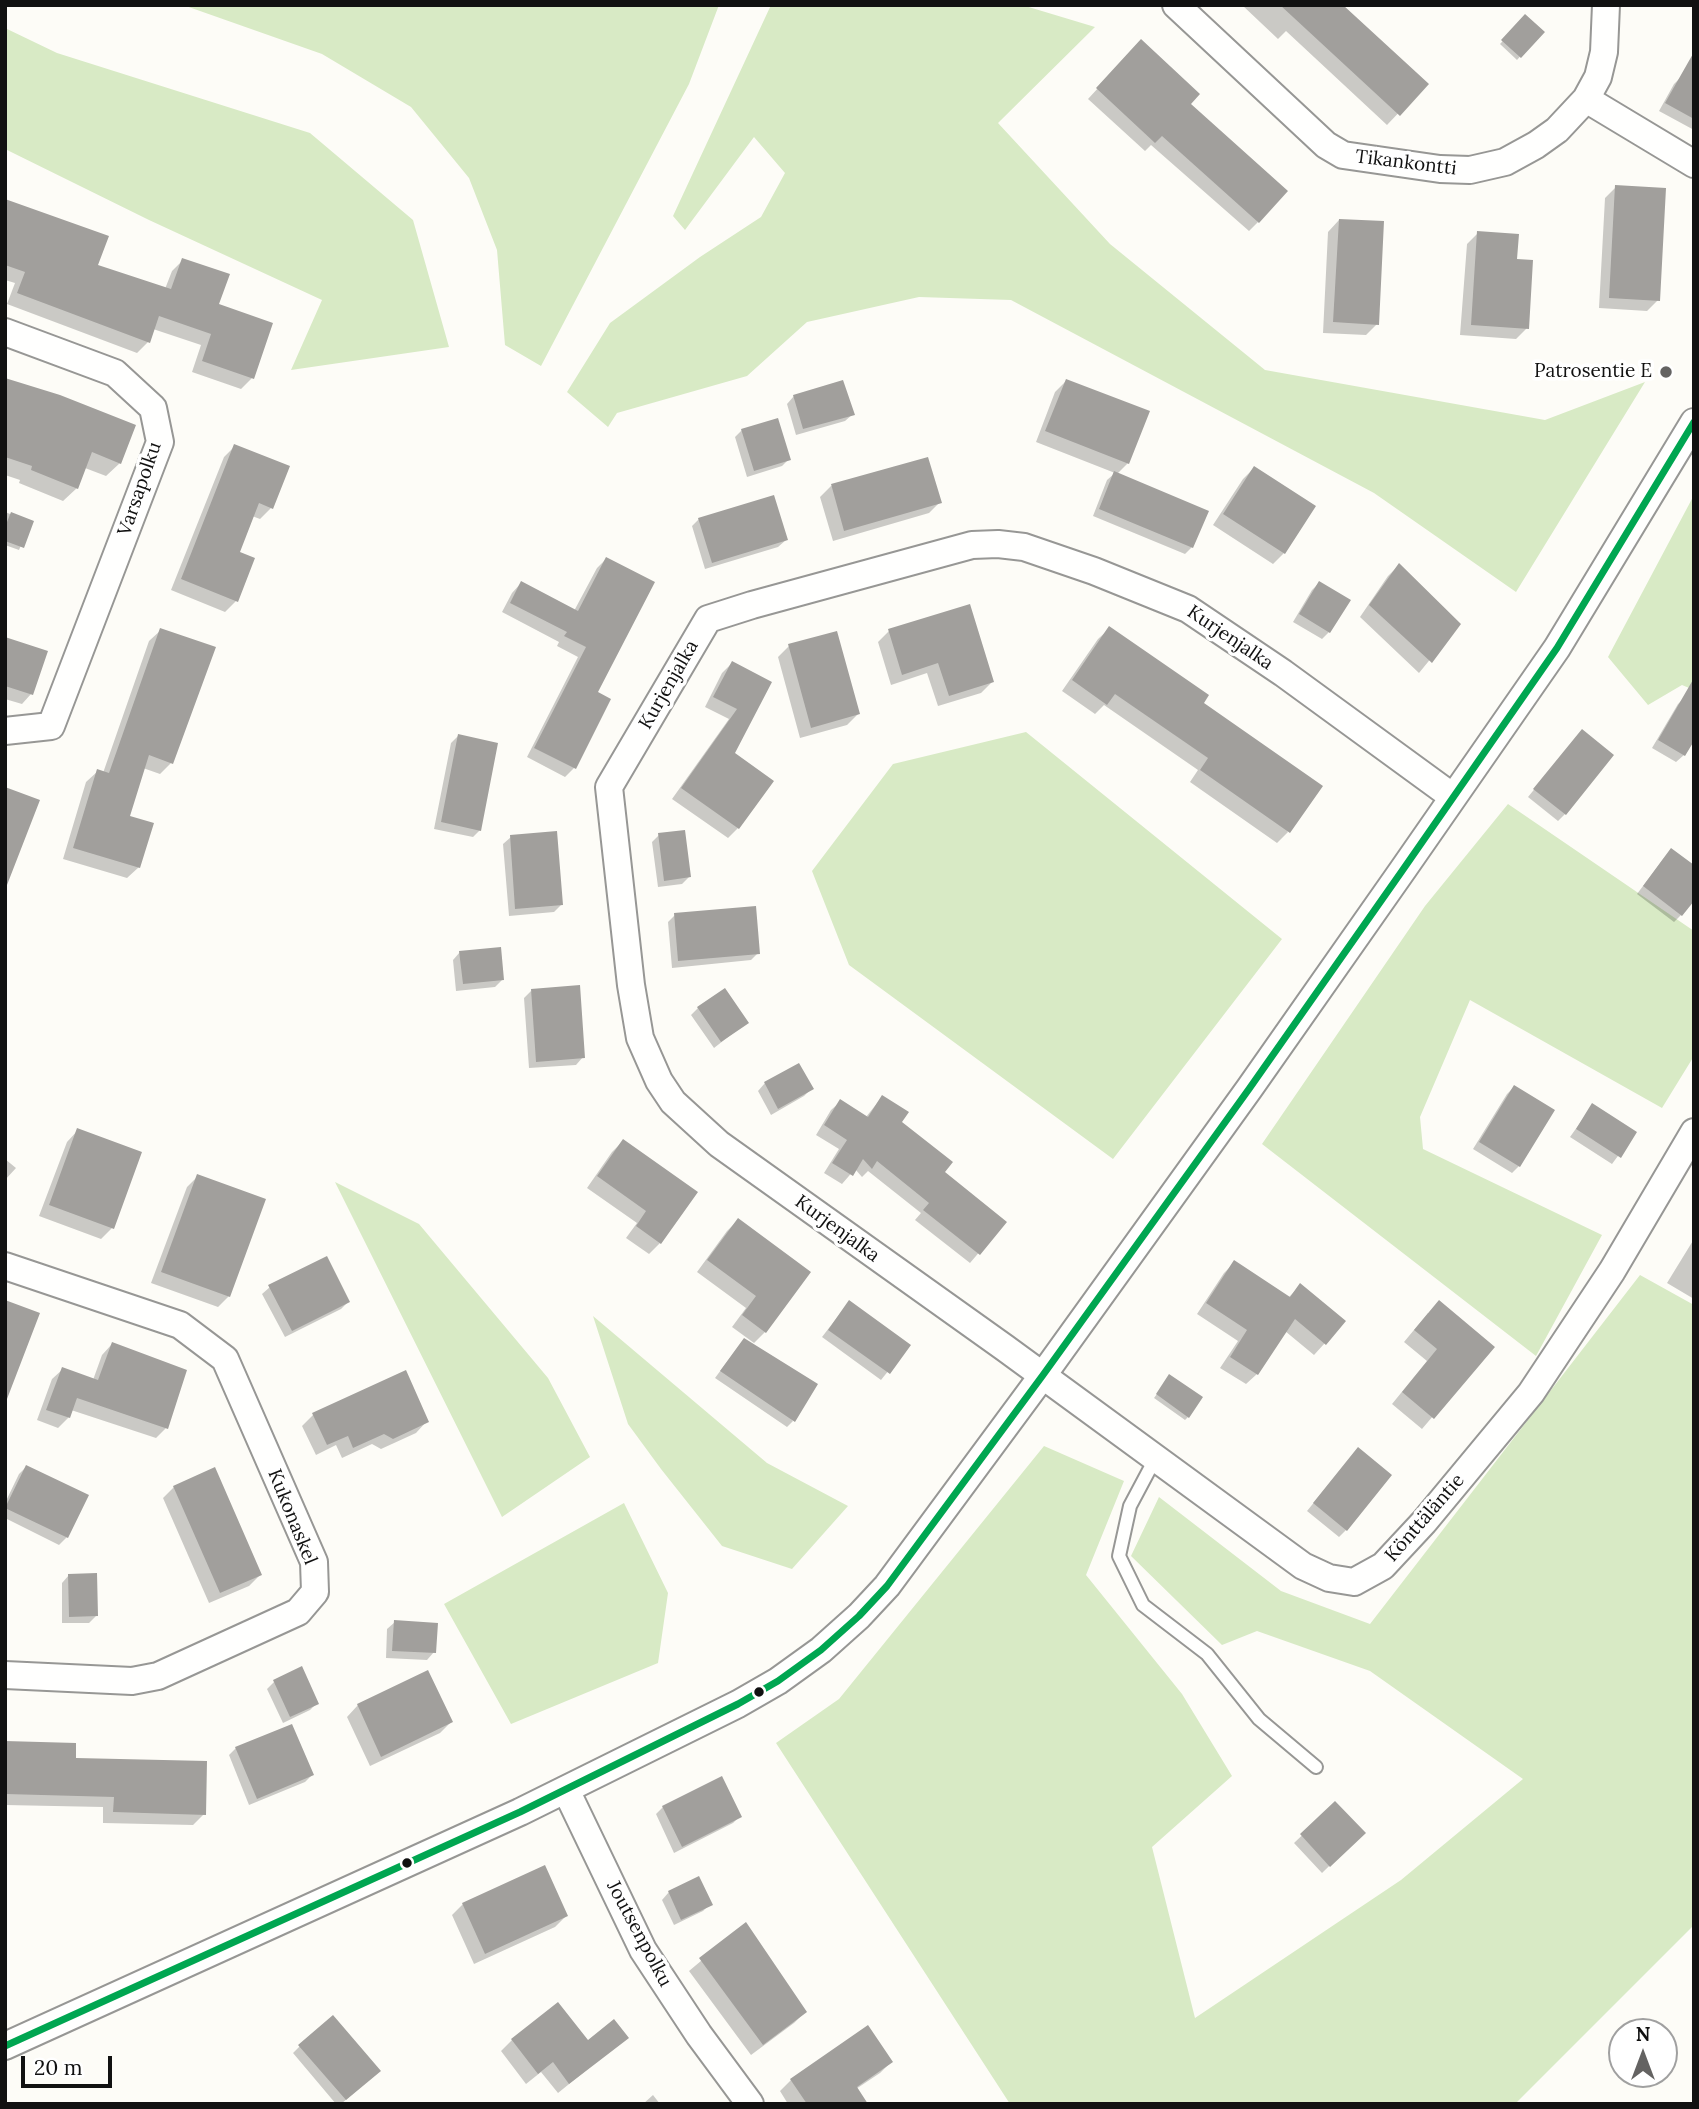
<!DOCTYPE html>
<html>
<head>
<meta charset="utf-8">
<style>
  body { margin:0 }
  #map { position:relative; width:1699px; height:2109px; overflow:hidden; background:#fdfcf7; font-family:Lora,serif }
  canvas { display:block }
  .frame { position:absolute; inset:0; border:7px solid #111; pointer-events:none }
  .north { position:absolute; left:1608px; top:2018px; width:70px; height:70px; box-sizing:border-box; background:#fff; border:2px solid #a0a0a0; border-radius:50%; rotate:0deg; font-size:19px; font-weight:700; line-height:28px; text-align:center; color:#111 }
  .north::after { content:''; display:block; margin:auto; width:24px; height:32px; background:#646362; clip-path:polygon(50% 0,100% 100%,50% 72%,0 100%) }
  .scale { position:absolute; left:21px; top:2056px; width:91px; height:32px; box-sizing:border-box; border:4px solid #111; border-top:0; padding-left:9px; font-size:21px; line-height:24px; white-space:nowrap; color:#111; -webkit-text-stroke:5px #fff; paint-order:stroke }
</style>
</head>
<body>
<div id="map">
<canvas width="1699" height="2109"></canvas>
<div class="frame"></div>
<div class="north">N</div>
<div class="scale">20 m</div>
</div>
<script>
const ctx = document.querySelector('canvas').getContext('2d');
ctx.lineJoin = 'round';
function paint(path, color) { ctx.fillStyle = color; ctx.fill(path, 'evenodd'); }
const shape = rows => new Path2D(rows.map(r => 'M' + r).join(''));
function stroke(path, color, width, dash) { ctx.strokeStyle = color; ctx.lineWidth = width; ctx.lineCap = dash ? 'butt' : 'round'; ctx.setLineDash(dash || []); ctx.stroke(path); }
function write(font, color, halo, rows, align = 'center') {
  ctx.font = font + ' Lora,serif'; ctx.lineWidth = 7; ctx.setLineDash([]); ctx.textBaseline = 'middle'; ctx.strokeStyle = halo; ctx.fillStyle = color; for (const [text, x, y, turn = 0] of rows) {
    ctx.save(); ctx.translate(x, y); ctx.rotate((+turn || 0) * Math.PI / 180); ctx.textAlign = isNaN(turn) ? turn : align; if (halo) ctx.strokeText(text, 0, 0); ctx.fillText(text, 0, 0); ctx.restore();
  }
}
paint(shape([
  [183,5,719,5,689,84,541,366,505,345,497,250,469,178,411,107,322,54],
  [771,5,1022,5,1095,27,998,123,1110,244,1265,370,1545,420,1645,382,1516,592,1374,493,1011,300,919,297,807,322,747,376,617,413,608,427,567,392,610,323,700,257,761,217,785,173,754,137,685,230,673,216],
  [5,28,57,53,310,133,413,220,449,347,291,370,322,300,149,220,5,149],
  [1694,495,1694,690,1682,685,1648,705,1608,657],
  [1026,732,1282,939,1113,1159,849,965,812,871,893,764],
  [1508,804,1694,931,1694,1056,1662,1108,1470,1000,1420,1117,1423,1149,1602,1235,1536,1356,1262,1144,1425,906],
  [335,1182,419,1224,548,1378,590,1457,502,1517],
  [1640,1275,1694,1305,1694,1925,1515,2104,1010,2104,776,1743,839,1699,1044,1446,1124,1481,1086,1575,1182,1694,1232,1776,1152,1847,1195,2018,1401,1880,1523,1779,1370,1671,1257,1631,1222,1645,1131,1556,1159,1497,1281,1591,1370,1624],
  [593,1316,767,1463,848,1506,792,1569,722,1546,661,1469,628,1424],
  [624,1503,668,1593,658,1663,511,1724,444,1604]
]), '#d8eac5');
paint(shape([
  [1242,5,1325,5,1426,84,1387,125,1286,31,1278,39],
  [1525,17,1542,32,1517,60,1500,44],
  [1132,51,1188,105,1258,222,1249,231,1151,145,1145,151,1088,99],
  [1681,77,1694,84,1694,130,1659,111,1674,84],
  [1616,187,1658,300,1647,311,1599,308,1605,198],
  [5,201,96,266,165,289,172,271,183,260,217,305,252,378,241,389,192,372,201,345,153,329,148,342,137,353,7,304,15,283,5,280],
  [1339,220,1377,324,1366,335,1323,333,1328,232],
  [1478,233,1515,261,1527,328,1516,339,1460,335,1467,244],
  [5,379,120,463,106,476,85,468,77,488,63,501,19,483,20,480,5,475],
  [1066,381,1128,463,1117,474,1192,547,1185,554,1093,516,1107,480,1115,473,1036,442,1055,392],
  [794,396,853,414,845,421,796,435,787,404],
  [742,430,789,459,782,466,747,477,735,437],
  [235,446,271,508,260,519,252,516,237,553,236,601,225,612,171,590,224,457],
  [1254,468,1284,553,1273,564,1213,525,1243,479],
  [831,486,940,502,929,513,833,541,820,497],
  [5,512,31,522,19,550,5,545],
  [699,519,786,540,778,547,705,569,692,526],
  [606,559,596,693,574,768,565,777,527,757,578,657,557,646,559,642,502,612,512,593,521,583,574,611,597,568],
  [1399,565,1459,624,1419,673,1360,617,1388,576],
  [1319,583,1329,632,1322,639,1293,622,1312,590],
  [1110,628,1202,703,1288,832,1277,843,1190,782,1198,770,1104,705,1095,714,1062,691,1098,639],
  [161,630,171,763,160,774,143,768,128,817,139,867,127,878,63,859,86,782,98,771,103,773,149,641],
  [889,631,992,682,981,693,938,706,927,673,891,685,878,642],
  [5,639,45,652,31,694,22,704,5,699],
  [789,646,858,714,847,725,800,738,778,657],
  [732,663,769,682,733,754,738,828,728,838,672,799,729,719,705,707,722,673],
  [1685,697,1684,755,1676,762,1652,748,1678,704],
  [1582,731,1565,814,1558,821,1528,797],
  [458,736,480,830,473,837,434,829,451,743],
  [659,835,689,877,682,884,658,887,652,842],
  [511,837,561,905,554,912,509,916,503,844],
  [1664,858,1681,915,1674,922,1637,894],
  [675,915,758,953,751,960,672,968,668,922],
  [460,952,502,980,495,987,456,991,453,960],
  [531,991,583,1057,576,1065,529,1068,524,998],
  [698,1008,746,1023,714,1048,691,1015],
  [798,1065,811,1089,804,1096,771,1115,758,1091,765,1083],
  [1514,1087,1519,1166,1512,1173,1473,1149,1507,1094],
  [882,1097,900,1122,943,1173,1005,1222,970,1263,915,1220,921,1213,868,1171,862,1177,855,1169,842,1184,824,1173,839,1149,816,1135,831,1110,841,1101,866,1117],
  [1592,1106,1635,1133,1612,1164,1570,1137],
  [78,1130,112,1228,101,1239,39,1216,67,1142],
  [623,1141,660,1243,649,1254,626,1238,637,1223,587,1188,612,1152],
  [5,1159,16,1168,5,1180],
  [198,1176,229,1296,218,1307,151,1283,187,1187],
  [738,1220,765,1332,754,1343,732,1327,746,1308,697,1272,727,1231],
  [1694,1239,1694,1299,1667,1283],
  [1234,1263,1288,1298,1300,1286,1344,1322,1314,1355,1285,1331,1257,1374,1246,1384,1220,1368,1238,1341,1197,1314,1224,1273],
  [270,1287,348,1302,341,1309,285,1337,262,1294],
  [849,1302,909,1345,881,1380,822,1337],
  [1428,1313,1492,1347,1422,1429,1392,1404,1427,1361,1404,1342],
  [112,1344,166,1428,156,1438,71,1410,69,1417,58,1428,37,1420,52,1379,63,1369,93,1380,102,1355],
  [738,1347,793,1421,787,1427,715,1378],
  [1167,1380,1188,1417,1185,1420,1154,1398],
  [313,1415,427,1421,416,1433,381,1449,372,1444,342,1458,336,1445,316,1455,302,1426],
  [1351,1457,1346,1530,1339,1537,1307,1511],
  [26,1467,87,1496,67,1537,59,1545,5,1518,5,1503,19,1474],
  [174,1487,260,1575,249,1586,209,1603,163,1498],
  [69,1575,96,1616,89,1623,62,1623,62,1583],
  [395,1622,434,1652,427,1660,386,1658,387,1629],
  [274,1682,317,1703,310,1710,283,1723,267,1689],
  [358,1705,451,1722,440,1733,370,1766,347,1717],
  [5,1743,74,1760,204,1814,193,1825,103,1823,103,1807,5,1805],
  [236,1748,312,1775,305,1782,249,1805,229,1755],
  [721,1779,740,1816,733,1823,674,1853,656,1814,663,1807],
  [1335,1804,1363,1833,1322,1873,1294,1843],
  [669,1892,710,1904,703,1911,674,1925,662,1900],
  [463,1904,566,1916,555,1927,474,1964,452,1915],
  [745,1924,805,2012,794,2023,751,2055,689,1971],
  [867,2027,891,2062,880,2073,856,2089,866,2104,788,2104,780,2091,791,2080],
  [626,2038,558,2093,541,2072,526,2084,501,2051,512,2040,587,2043],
  [300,2046,371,2078,341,2104,336,2104,293,2053],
  [653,2095,660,2104,643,2104]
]), '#0003');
paint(shape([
  [1280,5,1343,5,1429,84,1400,116],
  [1525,14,1545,32,1521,58,1501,40],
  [1141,39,1200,94,1191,104,1288,191,1259,223,1162,136,1155,143,1096,88],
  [1694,52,1694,119,1665,103],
  [1615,185,1666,188,1660,301,1609,298],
  [5,199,109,236,98,265,171,289,182,258,230,274,219,304,273,323,254,379,202,361,211,334,159,316,150,343,17,293,25,272,5,265],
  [1339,219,1384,221,1379,325,1333,322],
  [1477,231,1519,234,1517,259,1533,260,1529,329,1471,325],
  [5,378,60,395,136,425,121,464,92,452,78,489,31,470,32,466,5,457],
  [1066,379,1150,411,1129,464,1045,431],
  [843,380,855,415,803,429,793,395],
  [778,418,791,460,754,471,741,429],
  [234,444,290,466,273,509,259,503,240,552,255,558,238,602,181,579],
  [928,457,942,503,844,531,831,484],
  [1254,466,1316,506,1285,554,1223,514],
  [1114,471,1209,511,1193,548,1099,509],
  [774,495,788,540,712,563,698,518],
  [11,512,34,521,24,548,5,541,5,527],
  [606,557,655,582,598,692,611,699,576,769,534,748,586,647,564,636,567,632,510,603,521,581,578,611],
  [1399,563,1461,624,1432,663,1369,605],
  [1319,581,1351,600,1330,633,1299,614],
  [970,604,994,682,949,696,938,663,902,675,888,629],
  [1109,626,1209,695,1204,703,1323,786,1290,833,1200,770,1208,758,1115,694,1107,705,1072,680],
  [160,628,216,647,173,764,149,755,130,816,154,823,140,868,73,848,97,769,109,773],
  [837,631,860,714,811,728,788,644],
  [5,637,48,651,33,695,5,686],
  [732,661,772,682,735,753,774,781,739,829,681,788,737,709,713,697],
  [1694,678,1694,741,1685,756,1658,740],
  [1582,729,1614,755,1566,815,1533,789],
  [458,734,498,743,481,831,441,822],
  [5,787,40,800,7,885,5,885],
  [685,830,691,877,664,881,658,833],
  [557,831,563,905,515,909,510,835],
  [1671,848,1694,865,1694,901,1682,916,1643,886],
  [756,906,760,954,678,961,674,913],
  [501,947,504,980,463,984,459,951],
  [580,985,585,1058,536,1062,531,989],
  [725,988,749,1023,721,1042,697,1007],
  [799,1063,814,1089,778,1109,764,1082],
  [1514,1085,1555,1110,1520,1167,1479,1142],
  [882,1095,909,1112,902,1122,953,1162,945,1172,1007,1222,980,1255,923,1210,929,1203,877,1161,872,1169,863,1159,853,1176,832,1163,847,1140,824,1125,840,1099,868,1117],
  [1592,1103,1637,1132,1621,1158,1576,1129],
  [77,1128,142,1152,114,1229,49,1205],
  [623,1139,698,1192,661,1244,636,1226,646,1211,597,1176],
  [197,1174,266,1199,230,1297,161,1272],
  [738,1218,811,1272,766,1333,742,1315,756,1296,707,1260],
  [327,1256,350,1302,292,1331,268,1285],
  [1234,1260,1290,1297,1300,1283,1346,1321,1326,1345,1295,1319,1258,1375,1230,1357,1247,1330,1206,1303],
  [5,1300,40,1313,7,1399,5,1398],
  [849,1300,911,1345,890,1374,828,1330],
  [1439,1300,1495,1347,1434,1419,1402,1392,1437,1349,1414,1330],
  [744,1338,818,1384,795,1422,720,1371],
  [112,1342,187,1370,168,1429,77,1398,70,1418,46,1410,62,1367,98,1380],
  [406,1370,429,1422,393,1439,384,1434,353,1448,348,1436,327,1445,312,1413],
  [1169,1374,1203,1397,1189,1418,1156,1394],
  [1358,1447,1392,1475,1347,1531,1313,1503],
  [26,1465,89,1495,68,1538,5,1508],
  [215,1467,262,1575,220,1593,173,1486],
  [97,1573,98,1616,69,1617,68,1574],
  [394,1620,438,1623,436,1653,392,1651],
  [302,1666,319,1704,290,1717,273,1680],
  [428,1670,453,1722,381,1757,357,1704],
  [292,1724,314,1775,257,1799,235,1747],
  [5,1741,76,1743,76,1758,207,1761,206,1815,113,1812,114,1797,5,1794],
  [722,1776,742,1817,682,1847,662,1806],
  [1335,1801,1366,1833,1330,1867,1300,1834],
  [545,1865,568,1916,485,1954,462,1903],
  [699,1876,713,1905,681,1920,668,1891],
  [746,1922,807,2012,763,2045,699,1958],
  [558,2002,588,2040,614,2019,629,2038,569,2084,553,2062,538,2074,511,2039],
  [333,2015,381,2071,346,2100,298,2045],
  [868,2025,893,2062,857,2087,868,2104,807,2104,790,2079]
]), '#a19f9c');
const lane = shape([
  [1155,1459,1130,1506,1119,1556,1143,1605,1207,1654,1259,1719,1316,1767]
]);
const street = shape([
  [1176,5,1326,145,1343,155,1440,169,1470,170,1505,162,1536,145,1557,130,1586,99,1598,77,1604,52,1606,5],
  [1586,99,1694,164],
  [5,332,115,373,153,408,160,442,51,726,5,731],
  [1453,797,1283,673,1188,609,1094,571,1024,547,998,544,972,545,752,605,708,619,609,787,631,985,640,1038,659,1081,673,1102,719,1144,1005,1348,1303,1566,1329,1578,1354,1582,1383,1566,1424,1522,1531,1393,1612,1271,1694,1132],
  [5,1266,180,1325,225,1359,314,1562,315,1592,298,1612,158,1676,132,1681,5,1675],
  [566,1790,643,1950,699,2035,750,2104],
  [5,2046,520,1812,738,1704,778,1681,821,1650,859,1616,887,1586,1043,1375,1249,1089,1402,871,1557,648,1694,422]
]);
stroke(lane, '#979795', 16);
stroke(street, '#979795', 30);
stroke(lane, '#fffffe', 12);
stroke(street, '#fffffe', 26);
stroke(shape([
  [5,2046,520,1812,738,1704,778,1681,821,1650,859,1616,887,1586,1043,1375,1249,1089,1402,871,1557,648,1694,422]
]), '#00a651', 7);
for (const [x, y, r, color] of [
  [1666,372,7,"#646362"],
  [759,1692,6,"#111"],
  [407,1863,6,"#111"]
]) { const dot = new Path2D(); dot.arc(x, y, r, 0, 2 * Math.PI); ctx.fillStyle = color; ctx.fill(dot); stroke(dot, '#fff', 2.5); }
write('19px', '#111', '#fff', [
  ["Tikankontti",1406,163,7],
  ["Varsapolku",140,489,-71],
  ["Kurjenjalka",1230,638,34],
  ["Kurjenjalka",669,685,-60],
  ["Kurjenjalka",837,1229,36],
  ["Kukonaskel",292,1517,68],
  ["Könttäläntie",1425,1518,-49],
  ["Joutsenpolku",639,1934,62]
]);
write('19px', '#111', '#fff', [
  ["Patrosentie E",1652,372]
], 'right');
</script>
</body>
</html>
